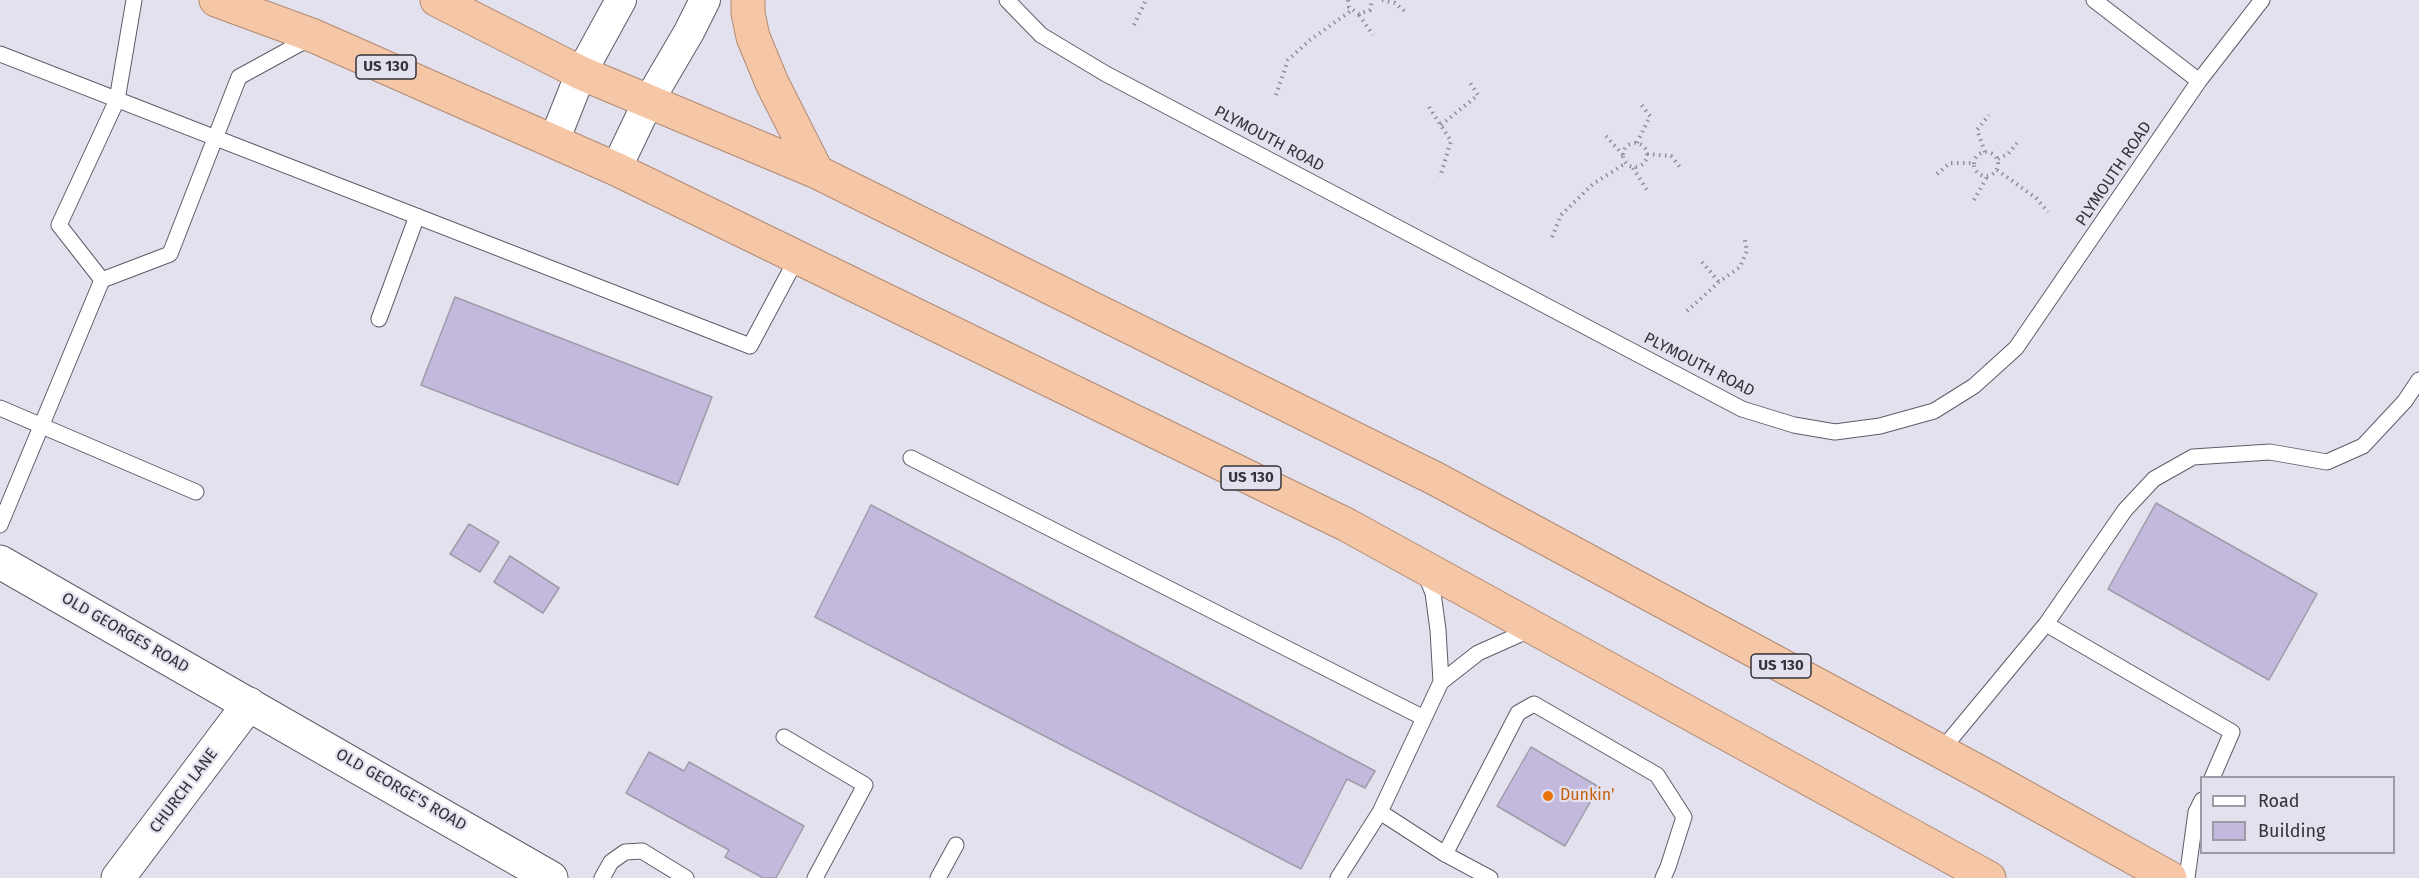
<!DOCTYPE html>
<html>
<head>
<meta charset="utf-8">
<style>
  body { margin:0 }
  #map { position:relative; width:2419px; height:878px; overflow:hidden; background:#e4e1ef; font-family:"Fira Sans",sans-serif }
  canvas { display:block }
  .legend { position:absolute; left:2200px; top:776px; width:195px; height:78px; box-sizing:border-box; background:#e4e1ef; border:2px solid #9e9ba6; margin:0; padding:8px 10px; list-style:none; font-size:18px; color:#353339 }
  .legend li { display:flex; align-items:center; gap:12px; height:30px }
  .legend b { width:30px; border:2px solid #9e9ba6 }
</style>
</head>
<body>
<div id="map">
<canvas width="2419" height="878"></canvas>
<ul class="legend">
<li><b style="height:8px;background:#fff"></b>Road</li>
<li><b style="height:16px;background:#c2b9dc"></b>Building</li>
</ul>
</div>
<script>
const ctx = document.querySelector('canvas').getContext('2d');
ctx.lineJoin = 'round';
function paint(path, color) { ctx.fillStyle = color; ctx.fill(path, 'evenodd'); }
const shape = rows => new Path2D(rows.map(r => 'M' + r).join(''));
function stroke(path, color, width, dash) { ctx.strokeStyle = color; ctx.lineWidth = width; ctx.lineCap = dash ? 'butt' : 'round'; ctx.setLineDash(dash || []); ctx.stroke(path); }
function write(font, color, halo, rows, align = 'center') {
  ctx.font = font + ' "Fira Sans",sans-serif'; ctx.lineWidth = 4.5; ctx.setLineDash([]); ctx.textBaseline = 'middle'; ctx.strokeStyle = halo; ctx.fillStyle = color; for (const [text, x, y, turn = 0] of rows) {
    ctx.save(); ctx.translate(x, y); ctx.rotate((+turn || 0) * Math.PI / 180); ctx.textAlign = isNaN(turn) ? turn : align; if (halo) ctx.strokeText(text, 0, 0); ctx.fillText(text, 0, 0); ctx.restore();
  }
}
const building = shape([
  [455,297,712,397,678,485,421,385,455,297],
  [2156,503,2317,594,2269,680,2108,589,2156,503],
  [871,505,1375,771,1365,788,1347,779,1301,869,815,617,871,505],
  [469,524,499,542,480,572,450,554,469,524],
  [510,556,559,588,543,613,494,582,510,556],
  [1531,747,1599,787,1565,846,1497,806,1531,747],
  [649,752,684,771,689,762,804,826,776,878,763,878,725,857,729,850,626,793,649,752]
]);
paint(building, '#c2b9dc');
stroke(building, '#9f9ba9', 1.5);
const service = shape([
  [1007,0,1041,35,1106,74,1742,409,1794,425,1835,432,1880,426,1934,411,1974,386,2016,348,2199,81,2262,0],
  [2094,0,2199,81],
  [0,54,750,346,797,258],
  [102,280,59,225,117,100,134,0],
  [379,319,417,216],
  [0,408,196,492],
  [911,458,1424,718],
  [0,525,102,280,170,254,239,77,312,37],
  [1425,573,1433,593,1438,630,1441,682],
  [2046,624,2125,510,2154,479,2193,457,2270,452,2327,462,2363,446,2405,401,2419,380],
  [784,737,865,785,815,878],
  [1940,752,2046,624,2232,732,2212,778],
  [1380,812,1441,682,1478,653,1534,628],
  [1445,854,1518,713,1534,704,1657,775,1684,817,1668,867,1663,878],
  [602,878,611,862,625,852,642,851,686,878],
  [938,878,956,845],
  [1338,878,1380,812,1445,854,1490,878],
  [2187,878,2196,812,2202,800]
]);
const minor = shape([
  [554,141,581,73,621,0],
  [616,169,648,102,689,32,705,0]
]);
const tertiary = shape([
  [0,562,551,878],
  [118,878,249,704]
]);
const trunk = shape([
  [216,0,314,36,616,169,1347,525,1989,878],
  [437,0,581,73,817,172,1436,479,1992,779,2170,878],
  [748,0,748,13,753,37,772,83,817,172]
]);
stroke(service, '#5f5c69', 17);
stroke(minor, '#5f5c69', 32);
stroke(tertiary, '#5f5c69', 35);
stroke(trunk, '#b08a72', 35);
stroke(shape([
  [1348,0,1349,7,1359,14,1370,10,1372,0],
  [1382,0,1395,3,1407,13],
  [1359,15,1373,35],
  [1134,25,1146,0],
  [1276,95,1288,60,1310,40,1352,10],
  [1429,107,1451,141,1440,177],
  [1441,125,1478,95,1469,81],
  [1606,136,1623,155],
  [1637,143,1650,116,1640,103],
  '1623 155a12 12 0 1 1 24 0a12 12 0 1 1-24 0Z',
  '1974 164a12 12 0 1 1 24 0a12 12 0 1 1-24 0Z',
  [1985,152,1977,130,1989,115],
  [1647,154,1671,156,1680,167],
  [1998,159,2008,154,2017,143],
  [1633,168,1647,190],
  [1997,170,2036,198,2048,212],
  [1937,174,1950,163,1974,163],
  [1974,200,1987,177],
  [1552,237,1561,215,1593,184,1626,163],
  [1702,262,1719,282],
  [1687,311,1719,282,1740,267,1747,251,1744,236]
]), '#908e98', 4, [1.5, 4.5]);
stroke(service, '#fff', 15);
stroke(minor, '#fff', 30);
stroke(tertiary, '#fff', 33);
stroke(trunk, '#f6c7a7', 33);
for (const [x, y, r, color] of [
  [1548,796,6,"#e8710a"]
]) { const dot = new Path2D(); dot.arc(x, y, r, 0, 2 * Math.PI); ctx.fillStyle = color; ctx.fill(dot); stroke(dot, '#e4e1ef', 2); }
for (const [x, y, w] of [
  [386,67,60],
  [1251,478,60],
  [1781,666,60]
]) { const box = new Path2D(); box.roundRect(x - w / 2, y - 12, w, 24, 4.5); ctx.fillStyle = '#e4e1ef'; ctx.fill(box); stroke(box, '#353339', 1.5); }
write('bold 15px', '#353339', null, [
  ["US 130",386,67],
  ["US 130",1251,478],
  ["US 130",1781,666]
]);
write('16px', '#353339', '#e4e1ef', [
  ["PLYMOUTH ROAD",1269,139,28],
  ["PLYMOUTH ROAD",2114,174,-56],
  ["PLYMOUTH ROAD",1699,365,27],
  ["OLD GEORGES ROAD",125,633,30],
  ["OLD GEORGE'S ROAD",401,790,30],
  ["CHURCH LANE",184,791,-53]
]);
write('16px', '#c56008', '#e4e1ef', [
  ["Dunkin'",1560,796]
], 'left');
</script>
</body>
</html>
